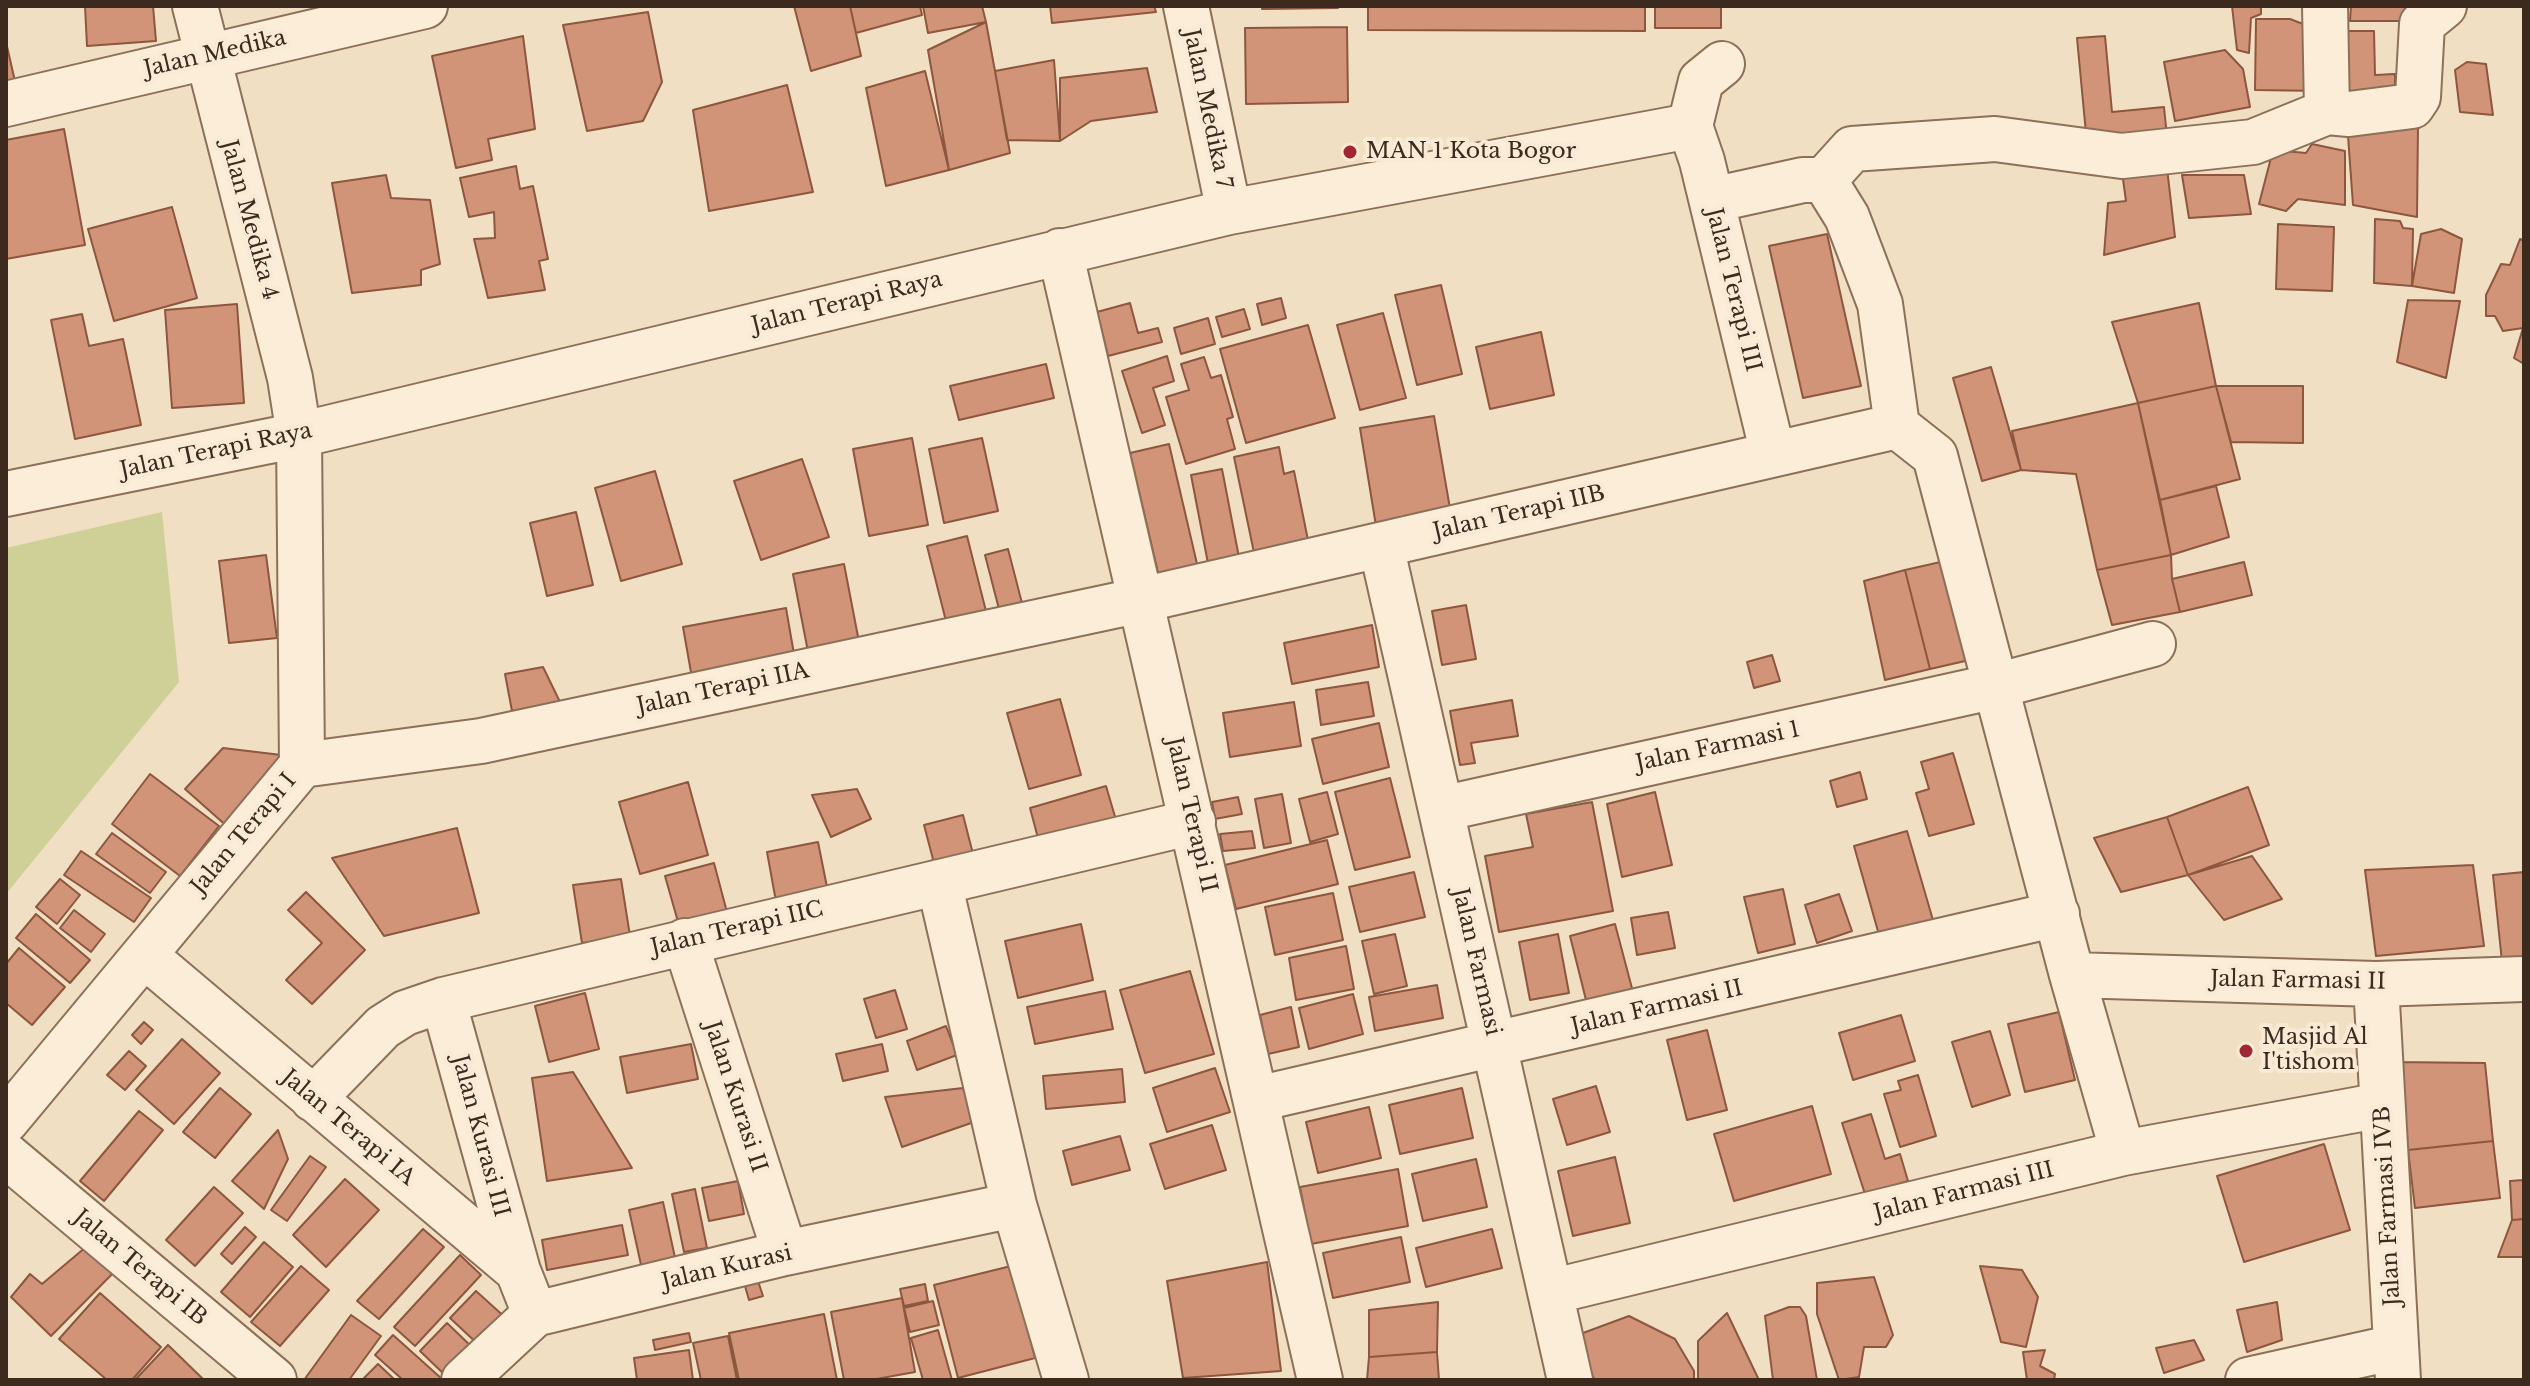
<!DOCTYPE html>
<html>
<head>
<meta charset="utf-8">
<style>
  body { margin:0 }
  #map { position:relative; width:2530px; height:1386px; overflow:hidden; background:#f1dfc4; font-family:"Libre Baskerville",serif }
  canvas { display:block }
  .frame { position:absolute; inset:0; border:8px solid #3c2a1e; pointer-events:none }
</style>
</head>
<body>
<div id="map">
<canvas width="2530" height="1386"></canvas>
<div class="frame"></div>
</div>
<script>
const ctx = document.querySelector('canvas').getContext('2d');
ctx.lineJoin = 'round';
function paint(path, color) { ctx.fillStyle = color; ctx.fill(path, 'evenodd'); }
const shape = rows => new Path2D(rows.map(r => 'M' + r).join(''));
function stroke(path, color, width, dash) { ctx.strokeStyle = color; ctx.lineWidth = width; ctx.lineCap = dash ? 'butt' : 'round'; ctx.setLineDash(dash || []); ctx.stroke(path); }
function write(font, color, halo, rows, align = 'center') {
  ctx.font = font + ' "Libre Baskerville",serif'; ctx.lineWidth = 8; ctx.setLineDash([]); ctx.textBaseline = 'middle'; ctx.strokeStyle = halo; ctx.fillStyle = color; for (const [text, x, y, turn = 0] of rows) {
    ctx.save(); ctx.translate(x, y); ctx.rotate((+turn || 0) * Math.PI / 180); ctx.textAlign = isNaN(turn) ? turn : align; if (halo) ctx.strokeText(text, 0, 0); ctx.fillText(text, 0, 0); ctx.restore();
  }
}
paint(shape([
  [162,512,179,682,6,894,6,548]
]), '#cfd097');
const building = shape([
  [85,6,153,6,156,41,87,46,85,6],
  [794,6,850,6,861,56,811,71,794,6],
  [850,6,920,6,922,15,856,33,850,6],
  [923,6,982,6,986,22,928,33,923,6],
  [1050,6,1154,6,1156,12,1052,23,1050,6],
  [1262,6,1338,6,1338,8,1262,9,1262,6],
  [1368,6,1645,6,1645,31,1368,30,1368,6],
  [1655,6,1721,6,1721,28,1655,28,1655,6],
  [2232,6,2261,6,2261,14,2251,18,2249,53,2237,50,2232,6],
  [2351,6,2416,6,2416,21,2350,21,2351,6],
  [648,12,662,82,643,121,587,131,563,25,648,12],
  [2256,19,2290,19,2321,31,2321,91,2255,90,2256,19],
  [986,22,1010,153,949,170,928,50,986,22],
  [1347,27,1348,102,1246,104,1245,28,1347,27],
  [2339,31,2374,31,2375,75,2395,74,2395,102,2356,91,2340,91,2339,31],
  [523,36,535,129,488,139,492,160,456,168,432,56,523,36],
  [2105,36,2112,112,2164,107,2167,137,2087,144,2077,38,2105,36],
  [6,42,17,90,6,92,6,42],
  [2225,50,2243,69,2250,107,2175,121,2164,62,2225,50],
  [1054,60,1060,141,1007,140,995,71,1054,60],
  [2467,62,2486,64,2493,115,2460,112,2455,70,2467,62],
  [1147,68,1157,112,1091,121,1060,141,1060,78,1147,68],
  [925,71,949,170,886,186,866,88,925,71],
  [787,85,813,192,709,211,693,110,787,85],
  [2418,125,2417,217,2353,205,2348,136,2418,125],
  [64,129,85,245,6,259,6,140,64,129],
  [2312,144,2345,151,2345,205,2298,199,2286,211,2259,204,2273,150,2306,153,2312,144],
  [2121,165,2167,168,2175,237,2104,255,2108,203,2126,201,2121,165],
  [516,166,520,189,533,186,548,259,539,261,545,290,488,298,474,239,495,238,494,212,469,217,460,178,516,166],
  [386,175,391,198,430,200,440,264,421,270,421,285,352,293,332,183,386,175],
  [2182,175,2244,175,2251,214,2189,218,2182,175],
  [172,207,197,298,114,321,88,229,172,207],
  [2375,219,2400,221,2403,228,2413,229,2412,286,2374,283,2375,219],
  [2278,224,2334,227,2332,291,2276,289,2278,224],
  [2441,229,2462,239,2454,293,2412,286,2421,234,2441,229],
  [1827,234,1861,386,1803,398,1769,246,1827,234],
  [2520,239,2524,241,2524,364,2514,358,2523,328,2503,331,2495,316,2486,316,2486,295,2501,264,2510,265,2520,239],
  [1441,285,1462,374,1417,385,1395,295,1441,285],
  [1281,298,1286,318,1262,325,1257,304,1281,298],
  [2408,300,2460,301,2446,378,2397,362,2408,300],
  [1130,303,1138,333,1158,328,1162,342,1108,356,1097,312,1130,303],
  [2199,303,2216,386,2138,403,2112,322,2199,303],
  [237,304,244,403,172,408,165,310,237,304],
  [1244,309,1250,329,1222,337,1216,317,1244,309],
  [1383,313,1406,398,1360,410,1337,325,1383,313],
  [82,314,89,346,123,339,141,425,75,439,51,320,82,314],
  [1208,318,1215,344,1181,354,1174,328,1208,318],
  [1308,325,1335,418,1246,443,1220,349,1308,325],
  [1541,332,1554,395,1490,409,1476,347,1541,332],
  [1167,356,1174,381,1153,388,1165,425,1142,433,1122,371,1167,356],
  [1204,357,1211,378,1221,375,1233,417,1227,419,1235,449,1186,464,1166,397,1189,390,1181,364,1204,357],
  [1046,364,1054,398,959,420,950,386,1046,364],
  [1991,367,2021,470,1982,481,1953,378,1991,367],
  [2216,386,2240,479,2160,500,2138,403,2216,386],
  [2216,386,2303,386,2303,443,2231,442,2216,386],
  [2138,403,2171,555,2097,570,2076,474,2021,470,2012,431,2138,403],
  [1434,416,1452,520,1377,532,1360,428,1434,416],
  [912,438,928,525,869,536,853,449,912,438],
  [982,438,998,511,944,523,929,449,982,438],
  [1169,444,1201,581,1162,590,1130,453,1169,444],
  [1279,447,1284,474,1294,471,1311,555,1257,567,1234,457,1279,447],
  [802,459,829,537,761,560,734,481,802,459],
  [1222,469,1242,573,1211,579,1191,475,1222,469],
  [655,471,682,564,621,581,595,488,655,471],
  [2216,486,2229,537,2171,555,2160,500,2216,486],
  [576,512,593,585,547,596,530,523,576,512],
  [967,536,989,623,949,633,927,546,967,536],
  [1008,549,1023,607,1000,613,985,555,1008,549],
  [266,555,277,638,229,643,219,561,266,555],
  [2171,555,2172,579,2180,612,2112,625,2097,570,2171,555],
  [1945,561,1974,659,1930,669,1905,570,1945,561],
  [2244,562,2252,595,2180,612,2172,579,2244,562],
  [844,564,860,647,809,657,793,574,844,564],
  [1905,570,1930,669,1885,680,1864,581,1905,570],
  [1466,605,1476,659,1442,665,1432,611,1466,605],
  [786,608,795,660,692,678,683,627,786,608],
  [1372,625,1379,667,1292,684,1284,643,1372,625],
  [1772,655,1780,681,1754,688,1747,662,1772,655],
  [543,667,560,702,512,711,505,674,543,667],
  [1368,682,1374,716,1321,725,1316,690,1368,682],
  [1060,699,1081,775,1029,789,1007,713,1060,699],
  [1512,700,1518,736,1471,743,1475,763,1460,765,1450,711,1512,700],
  [1294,702,1301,746,1230,757,1223,713,1294,702],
  [1379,723,1389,767,1323,784,1312,739,1379,723],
  [223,748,298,757,230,829,185,789,223,748],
  [1953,753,1974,824,1929,836,1916,793,1929,789,1921,762,1953,753],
  [1860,772,1867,799,1837,807,1830,781,1860,772],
  [150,774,219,826,180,876,112,824,150,774],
  [1390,778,1410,857,1355,870,1335,792,1390,778],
  [688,782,708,855,640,874,619,802,688,782],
  [1106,786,1116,820,1039,842,1030,808,1106,786],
  [2248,787,2269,845,2188,875,2167,817,2248,787],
  [857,789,871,819,831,837,812,795,857,789],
  [1327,792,1338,834,1310,842,1299,799,1327,792],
  [1655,792,1672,865,1622,877,1607,804,1655,792],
  [1282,794,1291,843,1264,848,1255,799,1282,794],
  [1238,797,1242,814,1215,819,1212,802,1238,797],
  [1592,802,1613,911,1499,932,1485,856,1533,847,1526,814,1592,802],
  [963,815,973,854,934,863,924,825,963,815],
  [2167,817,2188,875,2121,892,2094,838,2167,817],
  [457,828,479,913,384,936,332,858,457,828],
  [1252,831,1255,848,1223,851,1220,834,1252,831],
  [1907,831,1935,927,1881,942,1854,846,1907,831],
  [112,833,166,872,150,893,96,854,112,833],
  [1327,840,1338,884,1236,909,1225,865,1327,840],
  [818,842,829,897,777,907,767,852,818,842],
  [81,851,151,898,134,922,64,875,81,851],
  [2252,856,2282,899,2224,920,2188,875,2252,856],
  [714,863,728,916,680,929,665,876,714,863],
  [2473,865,2484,946,2376,956,2365,870,2473,865],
  [1414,872,1425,917,1360,932,1349,887,1414,872],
  [2524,872,2524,960,2502,962,2493,875,2524,872],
  [60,879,80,895,57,924,36,907,60,879],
  [621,879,630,936,582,943,573,885,621,879],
  [1783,889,1795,944,1758,953,1744,897,1783,889],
  [306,892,365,950,312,1004,286,980,322,943,288,910,306,892],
  [1333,893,1343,940,1275,955,1265,907,1333,893],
  [1839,894,1852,931,1817,943,1805,905,1839,894],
  [74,910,105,934,91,952,60,928,74,910],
  [1668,912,1675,948,1637,955,1631,918,1668,912],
  [36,914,90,960,70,983,16,938,36,914],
  [1081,924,1093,980,1018,998,1005,941,1081,924],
  [1615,924,1633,992,1587,1004,1570,936,1615,924],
  [1395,934,1407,986,1374,994,1362,941,1395,934],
  [1558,934,1569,993,1530,1000,1519,942,1558,934],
  [1346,946,1354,989,1296,1000,1289,958,1346,946],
  [19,948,65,987,32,1025,6,1003,6,964,19,948],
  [1190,971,1214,1054,1145,1073,1120,990,1190,971],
  [1437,985,1443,1018,1375,1031,1369,997,1437,985],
  [895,990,907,1029,876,1038,864,999,895,990],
  [1105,991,1113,1029,1035,1044,1027,1007,1105,991],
  [585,993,599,1049,549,1062,535,1006,585,993],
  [1353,994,1363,1034,1309,1049,1299,1008,1353,994],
  [1291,1007,1299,1047,1268,1054,1260,1015,1291,1007],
  [2059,1012,2075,1080,2025,1092,2008,1024,2059,1012],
  [1901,1015,1915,1061,1853,1080,1839,1033,1901,1015],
  [144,1022,153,1030,141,1044,132,1035,144,1022],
  [946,1026,957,1055,917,1070,907,1041,946,1026],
  [1707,1030,1727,1110,1687,1120,1667,1040,1707,1030],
  [1990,1031,2010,1095,1972,1107,1952,1042,1990,1031],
  [182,1039,220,1073,174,1124,136,1090,182,1039],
  [691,1044,698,1079,627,1093,620,1057,691,1044],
  [882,1044,888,1071,843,1081,836,1054,882,1044],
  [129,1051,146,1066,125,1090,107,1075,129,1051],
  [2393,1062,2485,1063,2493,1141,2408,1150,2393,1062],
  [1215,1068,1230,1112,1167,1132,1153,1088,1215,1068],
  [1122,1069,1125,1102,1046,1109,1043,1076,1122,1069],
  [573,1072,632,1168,547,1181,532,1078,573,1072],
  [1918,1075,1936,1136,1900,1147,1884,1094,1901,1090,1898,1081,1918,1075],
  [1596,1086,1610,1132,1567,1145,1553,1099,1596,1086],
  [220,1088,251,1114,215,1158,183,1132,220,1088],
  [963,1088,974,1122,902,1147,885,1097,963,1088],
  [1462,1088,1473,1138,1400,1154,1389,1105,1462,1088],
  [1812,1106,1831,1174,1734,1201,1714,1134,1812,1106],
  [1369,1107,1381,1158,1318,1173,1306,1122,1369,1107],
  [139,1111,163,1130,104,1201,80,1181,139,1111],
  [1871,1114,1885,1159,1900,1154,1908,1181,1865,1194,1842,1123,1871,1114],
  [1212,1125,1226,1170,1165,1189,1150,1144,1212,1125],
  [278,1130,288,1159,264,1209,232,1181,278,1130],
  [1120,1136,1130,1170,1072,1185,1063,1151,1120,1136],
  [2493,1141,2500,1198,2415,1208,2408,1150,2493,1141],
  [2324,1144,2350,1230,2244,1262,2217,1176,2324,1144],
  [310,1156,326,1167,287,1221,271,1210,310,1156],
  [1615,1157,1630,1223,1573,1236,1558,1171,1615,1157],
  [1476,1159,1487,1207,1423,1221,1412,1174,1476,1159],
  [1398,1169,1408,1226,1311,1244,1300,1187,1398,1169],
  [345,1179,379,1210,326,1267,293,1235,345,1179],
  [2524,1180,2524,1219,2512,1220,2510,1181,2524,1180],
  [738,1181,744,1214,709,1221,702,1188,738,1181],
  [214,1187,243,1213,195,1266,166,1240,214,1187],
  [695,1189,707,1248,684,1252,672,1194,695,1189],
  [663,1202,677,1267,643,1274,629,1210,663,1202],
  [2524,1219,2524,1257,2498,1257,2512,1220,2524,1219],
  [622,1225,628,1255,547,1270,542,1240,622,1225],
  [245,1227,256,1237,232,1264,221,1254,245,1227],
  [423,1229,444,1247,379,1319,357,1301,423,1229],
  [1492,1229,1502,1268,1426,1287,1416,1248,1492,1229],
  [1401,1237,1410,1282,1333,1298,1323,1253,1401,1237],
  [93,1241,123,1263,51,1336,11,1297,30,1274,42,1284,93,1241],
  [264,1242,293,1267,250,1317,221,1292,264,1242],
  [460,1255,481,1275,415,1346,394,1327,460,1255],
  [1267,1262,1281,1371,1183,1378,1167,1281,1267,1262],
  [301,1266,329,1290,280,1346,251,1322,301,1266],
  [1011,1266,1035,1358,958,1378,934,1285,1011,1266],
  [1980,1266,2022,1270,2038,1297,2026,1347,2001,1342,1980,1266],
  [1874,1277,1893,1335,1886,1347,1864,1347,1859,1377,1839,1380,1817,1314,1817,1283,1874,1277],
  [758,1281,763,1296,749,1300,745,1286,758,1281],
  [925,1284,928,1301,904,1306,900,1289,925,1284],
  [476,1291,508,1320,482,1348,450,1318,476,1291],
  [100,1293,161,1347,132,1380,107,1380,59,1339,100,1293],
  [902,1298,915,1372,871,1380,844,1380,831,1312,902,1298],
  [933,1301,939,1325,910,1332,904,1308,933,1301],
  [1438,1302,1437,1352,1369,1357,1369,1310,1438,1302],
  [2277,1302,2282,1340,2247,1352,2237,1310,2277,1302],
  [1789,1307,1800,1307,1806,1316,1817,1380,1773,1380,1765,1316,1789,1307],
  [1727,1313,1758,1378,1758,1380,1698,1380,1698,1341,1727,1313],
  [824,1314,837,1380,739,1380,729,1333,824,1314],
  [351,1315,381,1336,349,1380,304,1380,351,1315],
  [1629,1316,1675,1339,1694,1371,1694,1380,1595,1380,1578,1353,1583,1333,1629,1316],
  [447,1323,475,1350,447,1377,420,1351,447,1323],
  [938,1330,952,1380,923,1380,911,1338,938,1330],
  [689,1333,691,1342,655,1350,653,1340,689,1333],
  [393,1335,442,1379,403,1380,375,1355,393,1335],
  [728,1336,737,1380,701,1380,693,1343,728,1336],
  [2194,1340,2204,1360,2164,1373,2156,1348,2194,1340],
  [168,1345,204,1380,135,1380,168,1345],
  [689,1350,693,1380,637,1380,634,1358,689,1350],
  [2045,1350,2040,1366,2055,1374,2054,1380,2027,1380,2023,1352,2045,1350],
  [1437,1352,1439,1380,1367,1380,1369,1357,1437,1352],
  [378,1364,395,1380,362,1380,378,1364]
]);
paint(building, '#d19478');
stroke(building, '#8d563e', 2);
const minor = shape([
  [1186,6,1229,212],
  [2325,6,2327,112],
  [1722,64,1701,81,1690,126,1702,161,1773,454],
  [6,104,425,6],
  [1824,180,1852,149,1995,139,2122,156,2253,142,2327,112,2349,114,2412,106,2418,97,2422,24,2444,6],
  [1824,180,1847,217,1880,304,1897,426],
  [1712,200,1803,180,1824,180],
  [1060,251,1320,1380],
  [1897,426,1935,456,2072,975,2123,1153],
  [6,494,299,435,1229,212,1690,126],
  [1381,545,1570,1380],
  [302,765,481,741,1141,600,1897,426],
  [1441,809,1996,686,2153,644],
  [685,941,785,1253],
  [144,955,518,1271,535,1314],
  [2072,975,2376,984,2524,979],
  [2376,984,2398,1380],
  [443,1000,518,1271],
  [313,1099,383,1027,405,1013,443,1000,1193,822],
  [1257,1099,2057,914],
  [6,1121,302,765,299,435,290,378,195,6],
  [6,1155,274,1380],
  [1014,1205,1066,1380],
  [1550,1292,2123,1153,2382,1105],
  [464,1380,535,1314,785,1253,1014,1205,939,882],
  [2248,1380,2396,1347]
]);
stroke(minor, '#8d7059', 48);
stroke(minor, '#fbedd8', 44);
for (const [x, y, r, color] of [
  [1350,152,8,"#9f2632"],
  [2246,1051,8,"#9f2632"]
]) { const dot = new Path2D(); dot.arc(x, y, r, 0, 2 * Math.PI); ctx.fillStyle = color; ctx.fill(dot); stroke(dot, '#f8ead5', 3); }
write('22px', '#3c2a1e', '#f8ead5', [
  ["Jalan Medika",215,54,-13],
  ["Jalan Medika 7",1207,109,78],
  ["Jalan Medika 4",249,220,75],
  ["Jalan Terapi III",1733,290,76],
  ["Jalan Terapi Raya",847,303,-14],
  ["Jalan Terapi Raya",216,451,-12],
  ["Jalan Terapi IIB",1519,513,-13],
  ["Jalan Terapi IIA",723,689,-12],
  ["Jalan Farmasi 1",1718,747,-12],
  ["Jalan Terapi II",1191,815,77],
  ["Jalan Terapi I",244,834,-50],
  ["Jalan Terapi IIC",737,929,-13],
  ["Jalan Farmasi",1476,962,77],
  ["Jalan Farmasi II",2298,981,1],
  ["Jalan Farmasi II",1657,1008,-13],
  ["Jalan Kurasi II",735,1097,72],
  ["Jalan Terapi IA",348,1128,40],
  ["Jalan Kurasi III",480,1136,75],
  ["Jalan Farmasi III",1964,1192,-14],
  ["Jalan Farmasi IVB",2388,1206,-93],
  ["Jalan Terapi IB",140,1268,40],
  ["Jalan Kurasi",727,1268,-13]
]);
write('22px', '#3c2a1e', '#f8ead5', [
  ["MAN 1 Kota Bogor",1366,152],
  ["Masjid Al",2262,1038],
  ["I'tishom",2262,1063]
], 'left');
</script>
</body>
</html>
